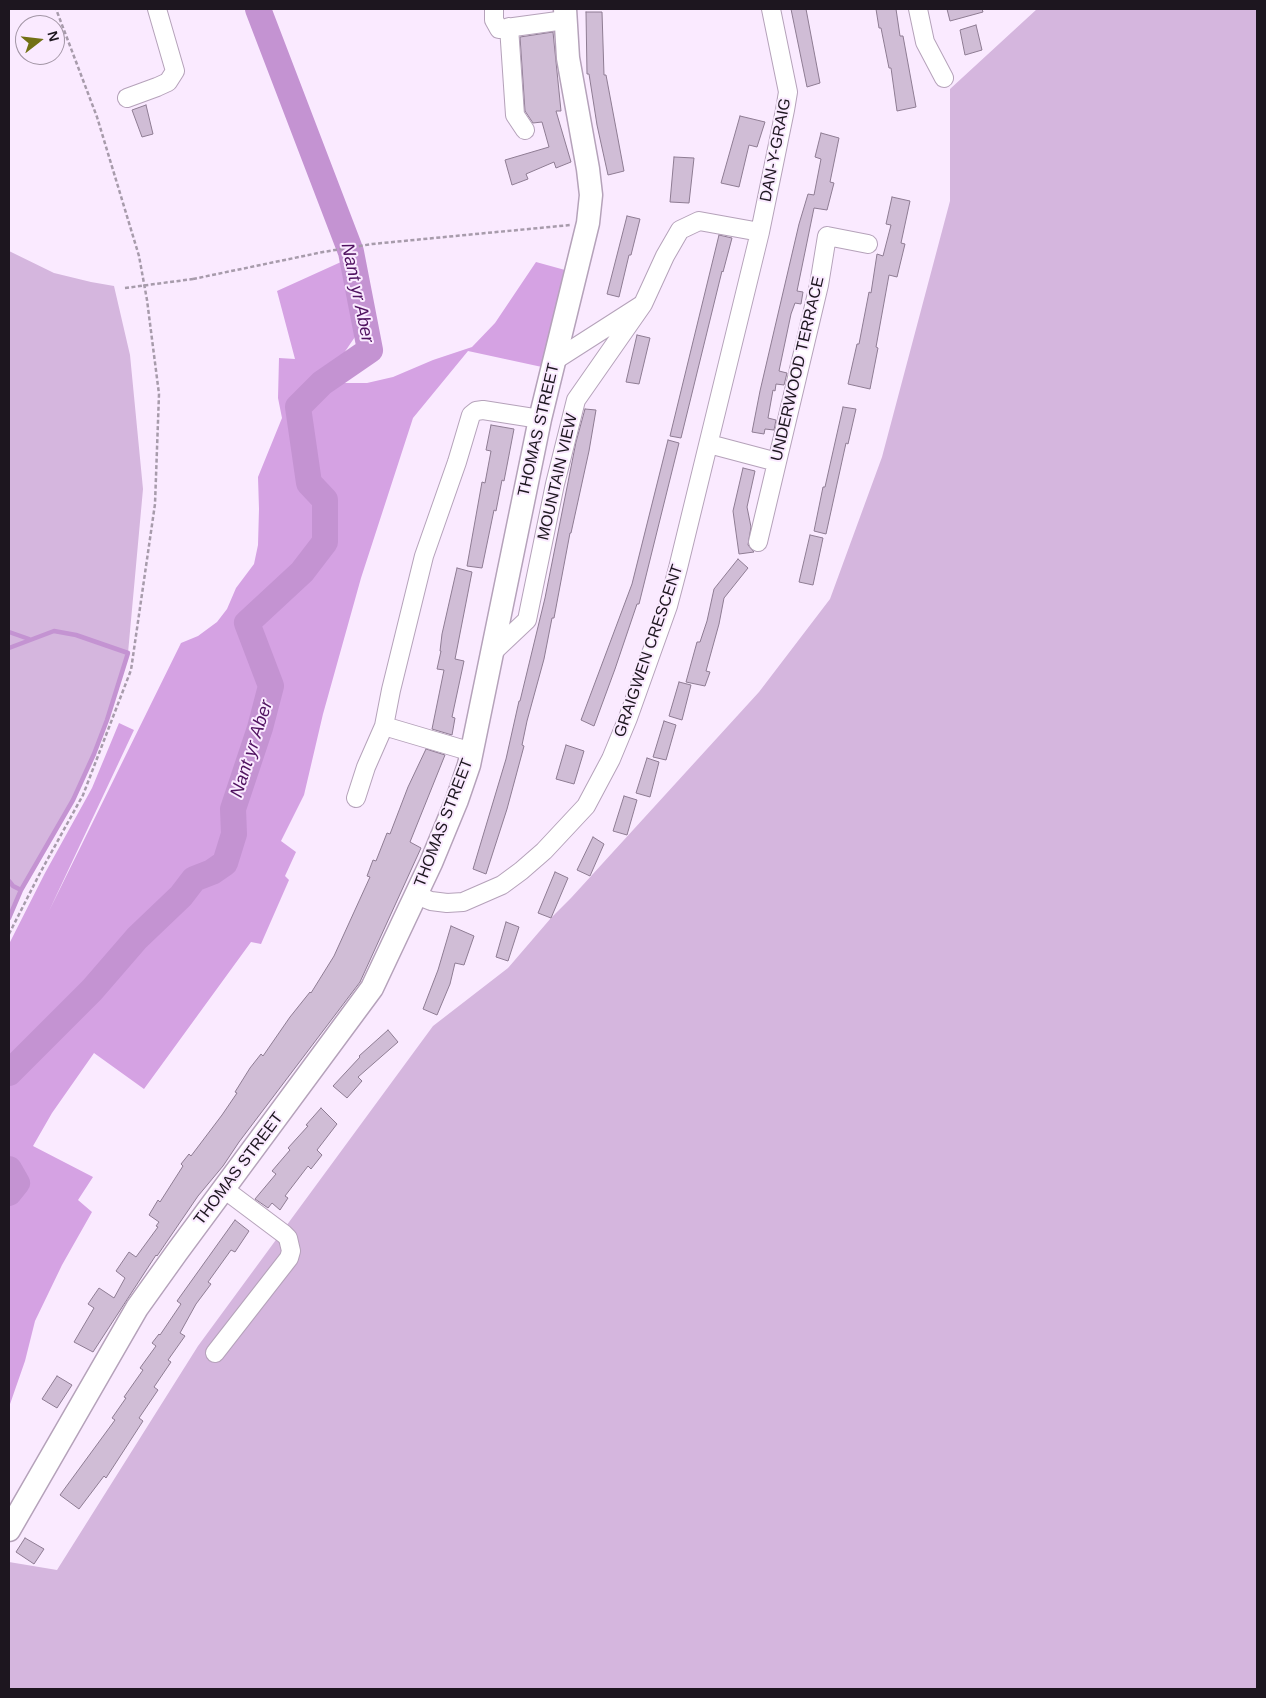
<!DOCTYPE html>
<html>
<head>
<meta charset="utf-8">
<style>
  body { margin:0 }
  #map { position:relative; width:1266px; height:1698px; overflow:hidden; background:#faeaff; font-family:Helvetica,sans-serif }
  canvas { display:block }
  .frame { position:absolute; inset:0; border:10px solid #1d161f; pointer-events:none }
  .north { position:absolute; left:15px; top:15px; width:50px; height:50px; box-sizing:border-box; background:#faeaff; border:1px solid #a295a5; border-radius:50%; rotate:74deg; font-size:14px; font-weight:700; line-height:20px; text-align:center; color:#1d161f }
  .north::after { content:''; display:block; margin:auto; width:18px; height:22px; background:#727114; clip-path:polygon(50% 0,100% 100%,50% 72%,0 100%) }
</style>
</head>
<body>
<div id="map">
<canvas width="1266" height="1698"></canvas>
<div class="frame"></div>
<div class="north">N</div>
</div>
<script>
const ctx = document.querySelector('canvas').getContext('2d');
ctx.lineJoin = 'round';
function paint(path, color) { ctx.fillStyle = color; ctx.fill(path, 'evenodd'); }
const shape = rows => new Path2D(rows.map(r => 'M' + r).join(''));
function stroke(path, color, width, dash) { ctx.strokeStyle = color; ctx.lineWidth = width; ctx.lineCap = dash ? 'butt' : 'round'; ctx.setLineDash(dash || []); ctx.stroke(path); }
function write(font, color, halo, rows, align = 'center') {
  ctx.font = font + ' Helvetica,sans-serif'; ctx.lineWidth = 4; ctx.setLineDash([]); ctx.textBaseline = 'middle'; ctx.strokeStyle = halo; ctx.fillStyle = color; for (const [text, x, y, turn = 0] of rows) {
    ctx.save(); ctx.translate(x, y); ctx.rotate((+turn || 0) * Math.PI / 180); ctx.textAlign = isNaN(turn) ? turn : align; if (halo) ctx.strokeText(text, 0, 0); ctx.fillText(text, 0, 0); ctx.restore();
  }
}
paint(shape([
  [1037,9,1257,9,1257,1689,9,1689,9,1562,57,1570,198,1346,433,1026,508,968,551,918,571,898,759,692,830,599,882,457,950,201,950,89],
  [9,251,54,273,91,282,114,286,130,355,143,489,128,653,117,691,94,754,73,800,21,890,9,918]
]), '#d5b6de');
paint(shape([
  [352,257,364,318,359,331,344,353,342,370,323,383,367,383,393,377,433,360,472,347,495,323,536,262,565,270,542,367,468,351,413,418,361,578,323,714,304,795,281,841,296,852,285,876,289,880,261,944,251,942,144,1089,94,1053,52,1113,33,1146,93,1177,78,1200,92,1212,62,1265,35,1321,25,1361,9,1407,9,944,45,873,92,788,119,723,134,730,49,911,181,643,198,636,217,622,227,609,236,588,254,564,258,545,259,509,258,477,282,418,278,398,279,358,295,359,277,291]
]), '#d5a2e3');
stroke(shape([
  [9,632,29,639],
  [9,648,54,631,76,635,128,653,107,720,94,754,73,800,21,890,9,918],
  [9,881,13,886,21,890]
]), '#c493d2', 4.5);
stroke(shape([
  [9,1073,92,990,137,938,181,896,194,879,212,872,225,863,234,834,233,809,260,728,271,686,247,623,302,572,325,542,325,500,309,483,298,407,322,383,370,350,351,252,258,9],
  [9,1169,17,1183,9,1193]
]), '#c493d2', 26);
const building = shape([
  [791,9,806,9,820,83,807,87,791,9],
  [876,9,896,9,900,36,903,36,916,107,897,111,891,68,889,68,881,28,879,28,876,9],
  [947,9,982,9,983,12,950,21,947,9],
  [586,12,602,12,604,75,606,75,624,171,608,175,597,125,589,74,587,74,586,12],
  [976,25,982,50,965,55,960,30,976,25],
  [553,32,561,111,556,111,571,162,556,168,554,162,526,174,528,179,512,185,505,160,549,147,542,122,533,123,525,111,520,37,553,32],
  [146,105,153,134,142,137,132,110,146,105],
  [740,116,765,122,757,147,749,145,739,187,721,183,740,116],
  [821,133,839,138,830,182,834,183,827,210,814,208,797,291,803,292,801,304,795,303,791,314,779,371,787,373,784,385,776,384,775,391,773,390,768,418,776,420,774,430,765,429,764,434,752,432,760,391,799,224,808,194,814,195,821,159,815,157,821,133],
  [674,157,694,158,689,203,670,202,674,157],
  [892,197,910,201,901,243,905,244,897,277,889,275,876,347,878,348,870,389,848,384,857,344,859,344,869,292,871,293,877,254,883,256,891,225,886,224,892,197],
  [627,216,640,219,631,255,629,255,619,297,607,294,627,216],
  [719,235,732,238,723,272,722,271,681,438,670,436,719,235],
  [637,335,650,338,639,384,626,382,637,335],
  [843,407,856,409,848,444,846,443,826,534,814,531,823,487,825,487,843,407],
  [585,409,596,410,589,451,571,533,570,533,554,618,552,618,544,659,527,721,522,745,524,746,507,809,486,874,473,869,506,759,519,701,520,701,545,598,576,442,585,409],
  [491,425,514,429,504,481,502,480,496,511,494,510,482,568,467,566,482,482,485,483,491,451,486,450,491,425],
  [668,440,679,443,639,604,637,604,615,669,594,726,581,720,632,584,668,440],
  [743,468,755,471,747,507,751,527,748,545,754,552,739,554,733,511,743,468],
  [810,535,823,538,813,585,799,582,810,535],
  [738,559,748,568,724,598,719,624,706,671,710,672,705,686,686,682,697,642,700,642,707,621,714,589,738,559],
  [457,568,472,572,455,659,464,661,452,717,455,718,452,735,432,729,444,670,437,669,441,651,440,651,442,634,457,568],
  [679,682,691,685,682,720,669,716,679,682],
  [664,721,676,725,666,760,653,757,664,721],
  [566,745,584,751,574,784,556,779,566,745],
  [426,749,445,755,410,842,421,848,360,982,239,1142,223,1166,198,1196,157,1256,156,1255,93,1352,74,1342,94,1308,88,1304,99,1288,114,1298,125,1278,116,1271,129,1252,136,1257,158,1227,156,1226,159,1222,149,1215,158,1200,160,1202,183,1166,181,1164,189,1154,191,1156,222,1115,237,1093,235,1092,250,1068,261,1054,263,1056,290,1017,310,992,311,993,334,956,370,877,367,876,373,860,376,861,387,833,390,834,408,787,426,749],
  [647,758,659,762,650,797,636,793,647,758],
  [624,796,637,800,627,835,613,831,624,796],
  [593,837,604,844,590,876,577,870,593,837],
  [555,872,568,878,551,918,538,913,555,872],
  [506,922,519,927,508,961,496,957,506,922],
  [451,926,474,936,464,965,455,963,450,984,437,1015,423,1009,438,970,451,926],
  [388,1030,398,1042,358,1077,362,1081,347,1098,333,1086,360,1057,359,1056,388,1030],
  [321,1108,337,1124,317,1150,322,1155,311,1169,308,1166,285,1196,288,1198,280,1210,272,1203,268,1208,255,1199,276,1174,272,1171,290,1150,288,1148,308,1126,306,1125,321,1108],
  [235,1220,249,1231,235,1252,231,1250,208,1282,211,1284,196,1304,180,1333,185,1336,168,1360,171,1362,154,1387,158,1390,139,1418,143,1421,106,1478,104,1476,79,1509,60,1495,115,1420,112,1418,126,1398,124,1397,143,1370,140,1368,156,1346,152,1343,159,1334,160,1335,181,1304,177,1301,235,1220],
  [57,1376,72,1385,57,1408,42,1399,57,1376],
  [25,1538,44,1549,34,1564,16,1552,25,1538]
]);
paint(building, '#d0bdd6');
stroke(building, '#8e7c93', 1);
const minor = shape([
  [494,9,494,20,499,29,565,20],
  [918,9,925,42,944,78],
  [509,27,515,115,525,130],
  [127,98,157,87,168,82,175,71,157,9],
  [554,361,643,304,665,256,680,230,699,221,760,232],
  [709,444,777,462],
  [758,542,819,285,827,236,868,244],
  [491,654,527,620,555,484,576,400,643,304],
  [384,726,472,752],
  [356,798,366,767,384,726,391,690,424,556,457,462,471,415,476,411,483,410,540,419],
  [416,895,431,901,447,903,463,902,502,885,521,871,544,851,586,806,611,759,628,718,668,606,678,568,760,232,785,110,788,92,771,9],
  [215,1353,289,1258,291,1251,288,1238,284,1234,224,1189]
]);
const major = shape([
  [9,1530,137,1308,177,1252,372,988,431,863,457,800,469,765,540,419,588,223,591,195,588,169,568,58,565,9]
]);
stroke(minor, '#b5a2ba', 20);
stroke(major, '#b5a2ba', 25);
stroke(shape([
  [193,279,323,252,372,244,570,225],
  [9,934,40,873,83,795,131,670,155,504,159,394,147,300,139,256,97,117,56,9]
]), '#a79bab', 2.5, [4, 2.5]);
stroke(minor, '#fff', 18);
stroke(major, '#fff', 22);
stroke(shape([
  [125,288,193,279]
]), '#a79bab', 2.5, [4, 2.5]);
write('16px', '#1d161f', '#faeaff', [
  ["DAN-Y-GRAIG",776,150,-79],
  ["UNDERWOOD TERRACE",798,369,-77],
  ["THOMAS STREET",539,430,-77],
  ["MOUNTAIN VIEW",558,477,-77],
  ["GRAIGWEN CRESCENT",649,651,-71],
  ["THOMAS STREET",444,823,-69],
  ["THOMAS STREET",239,1169,-53]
]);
write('italic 18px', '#501260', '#faeaff', [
  ["Nant yr Aber",357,293,78],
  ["Nant yr Aber",252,749,-72]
]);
</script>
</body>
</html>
